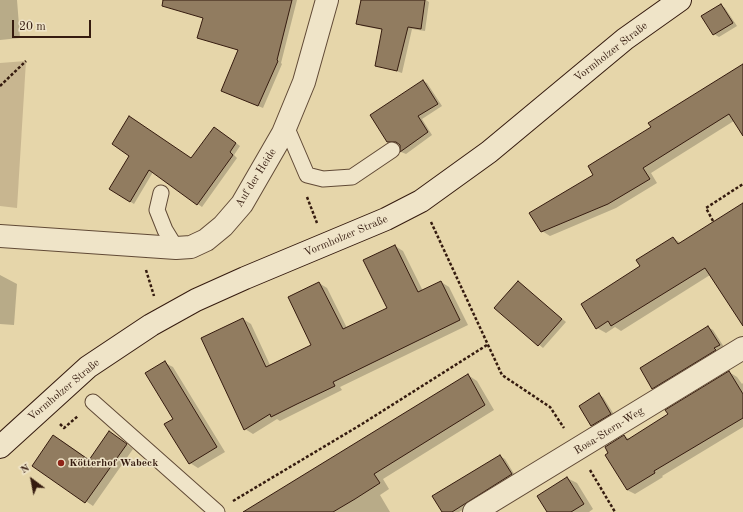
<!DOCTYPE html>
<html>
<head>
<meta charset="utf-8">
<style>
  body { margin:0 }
  #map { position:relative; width:743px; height:512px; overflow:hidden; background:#e6d6aa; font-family:"Old Standard TT",serif }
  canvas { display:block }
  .north { position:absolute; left:12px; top:460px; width:40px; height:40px; -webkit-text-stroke:3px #efe4c8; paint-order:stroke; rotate:328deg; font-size:11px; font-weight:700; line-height:16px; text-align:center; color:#351b0f }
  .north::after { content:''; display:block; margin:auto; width:14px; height:18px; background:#351b0f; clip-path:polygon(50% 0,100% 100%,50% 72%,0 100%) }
  .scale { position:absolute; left:12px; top:20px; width:79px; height:18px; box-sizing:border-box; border:2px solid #351b0f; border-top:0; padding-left:5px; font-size:12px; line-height:14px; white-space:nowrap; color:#351b0f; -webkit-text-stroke:3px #efe4c8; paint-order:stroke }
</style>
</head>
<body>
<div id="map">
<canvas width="743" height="512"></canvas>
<div class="north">N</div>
<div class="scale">20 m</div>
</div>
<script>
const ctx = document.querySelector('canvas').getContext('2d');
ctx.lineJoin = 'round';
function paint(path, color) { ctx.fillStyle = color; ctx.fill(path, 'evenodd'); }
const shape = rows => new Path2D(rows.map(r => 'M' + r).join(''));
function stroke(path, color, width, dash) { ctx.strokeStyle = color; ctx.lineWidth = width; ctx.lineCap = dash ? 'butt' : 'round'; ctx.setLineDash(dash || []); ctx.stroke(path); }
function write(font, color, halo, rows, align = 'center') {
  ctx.font = font + ' "Old Standard TT",serif'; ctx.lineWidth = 3; ctx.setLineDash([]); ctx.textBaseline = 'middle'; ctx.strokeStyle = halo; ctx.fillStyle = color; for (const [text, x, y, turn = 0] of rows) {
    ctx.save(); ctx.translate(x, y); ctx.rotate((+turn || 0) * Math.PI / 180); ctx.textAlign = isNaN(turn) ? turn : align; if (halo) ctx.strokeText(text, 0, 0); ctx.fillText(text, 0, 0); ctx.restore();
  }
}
paint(shape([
  [26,61,17,208,0,206,0,63]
]), '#c8b690');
paint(shape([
  [0,0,17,0,20,38,0,40],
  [202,0,297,0,281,63,282,64,263,108,226,93,239,50,198,38,204,19,199,16],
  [361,0,426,0,429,2,425,31,412,29,402,73,377,65,383,30,362,26,358,24],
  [721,5,725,8,737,26,719,37,714,34,703,16],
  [743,65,743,119,737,119,651,173,657,183,616,208,550,236,542,231,595,175],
  [423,81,427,83,442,106,422,119,432,135,406,154,401,152,400,144,393,144,388,142],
  [219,131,240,146,234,155,237,158,202,207,153,172,134,204,110,189,130,155,192,159],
  [743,204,743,318,710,275,621,331,615,327,606,333,597,328,642,267,673,238,681,243],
  [395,246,403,251,423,291,441,282,449,287,468,325,340,387,342,390,280,421,277,419,253,434,245,429,243,319,251,324,270,365,312,345,319,283,327,288,347,328,388,308],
  [0,275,17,284,14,325,0,324],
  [518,282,566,322,543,348,495,308],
  [708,327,713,330,724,347,658,390,653,388],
  [165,363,173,367,225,452,198,468,190,463,166,424,174,419],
  [729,372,737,377,742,384,743,383,743,427,662,476,663,477,635,494,627,490,624,436,630,439,670,415],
  [468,375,477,381,494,410,383,479,389,489,380,495,390,512,255,512],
  [599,395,603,397,615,416,597,428,592,425],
  [116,436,133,449,93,506,34,466,61,440,90,460],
  [500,456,505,459,516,477,459,512,443,512],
  [567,478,577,483,593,509,589,512,548,512]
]), '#0003');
const building = shape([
  [163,0,292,0,277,60,278,61,258,106,221,91,238,50,197,38,203,18,162,6,163,0],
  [361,0,425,0,421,29,408,27,397,71,375,66,382,29,356,24,361,0],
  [721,4,733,23,713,35,701,16,721,4],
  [743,64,743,136,729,114,643,168,650,179,608,204,541,232,529,213,593,175,588,166,651,127,648,123,743,64],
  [423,80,438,104,418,116,428,132,400,152,400,145,396,142,387,142,370,115,423,80],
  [129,116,191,158,214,127,236,143,230,152,233,155,197,205,149,170,130,202,109,189,129,156,112,144,129,116],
  [743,203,743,326,705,268,611,326,608,321,596,329,581,304,640,266,636,260,673,237,678,244,743,203],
  [395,245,418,292,441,281,460,320,333,382,335,386,297,404,271,417,270,414,244,430,201,338,243,318,266,367,311,345,288,297,319,282,343,329,387,308,363,260,395,245],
  [518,281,562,319,538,346,494,308,518,281],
  [708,326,720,345,714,348,716,350,652,389,640,368,708,326],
  [165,361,217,447,189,464,164,424,173,419,145,373,165,361],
  [729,371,743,394,743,418,654,471,655,473,627,490,605,455,608,453,605,447,624,435,627,440,668,414,665,410,729,371],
  [468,374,485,405,374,474,380,483,355,499,333,512,243,512,468,374],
  [599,393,611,414,591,426,579,406,599,393],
  [109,431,127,444,85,503,32,466,53,435,89,460,109,431],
  [500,455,512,474,452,512,442,512,432,496,500,455],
  [567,477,584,504,571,512,547,512,537,496,567,477]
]);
paint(building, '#917c60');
stroke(building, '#351b0f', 1);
const service = shape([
  [286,126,307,175,323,179,352,177,392,150],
  [161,193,157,210,165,230,176,248],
  [93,402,217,512]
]);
const minor = shape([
  [0,236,176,248,191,247,206,240,223,226,242,204,283,133,304,82,327,0],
  [474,512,743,348]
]);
const secondary = shape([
  [0,447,88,367,151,325,196,300,245,278,386,219,421,201,489,152,625,39,680,0]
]);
stroke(service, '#614a36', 17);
stroke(minor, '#614a36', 24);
stroke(secondary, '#351b0f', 24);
stroke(shape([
  [0,86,26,61],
  [307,197,317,223],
  [713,221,706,208,743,184],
  [431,222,502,375,550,407,564,428],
  [146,270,154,296],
  [60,424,64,428,78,416],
  [590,470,615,512],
  [233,501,362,424,487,345]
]), '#351b0f', 2.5, [3, 2]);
stroke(service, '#efe4c8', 15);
stroke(minor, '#efe4c8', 22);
stroke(secondary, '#efe4c8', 22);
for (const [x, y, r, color] of [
  [61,463,4,"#8f2418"]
]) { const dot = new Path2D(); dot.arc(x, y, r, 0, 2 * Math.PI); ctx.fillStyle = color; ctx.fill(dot); stroke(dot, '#efe4c8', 1.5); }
write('11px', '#351b0f', '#efe4c8', [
  ["Vormholzer Straße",611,52,-38],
  ["Auf der Heide",256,178,-58],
  ["Vormholzer Straße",346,236,-23],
  ["Vormholzer Straße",64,390,-40],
  ["Rosa-Stern-Weg",609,431,-32]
]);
write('bold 11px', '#351b0f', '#efe4c8', [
  ["Kötterhof Wabeck",69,463]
], 'left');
</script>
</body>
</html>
